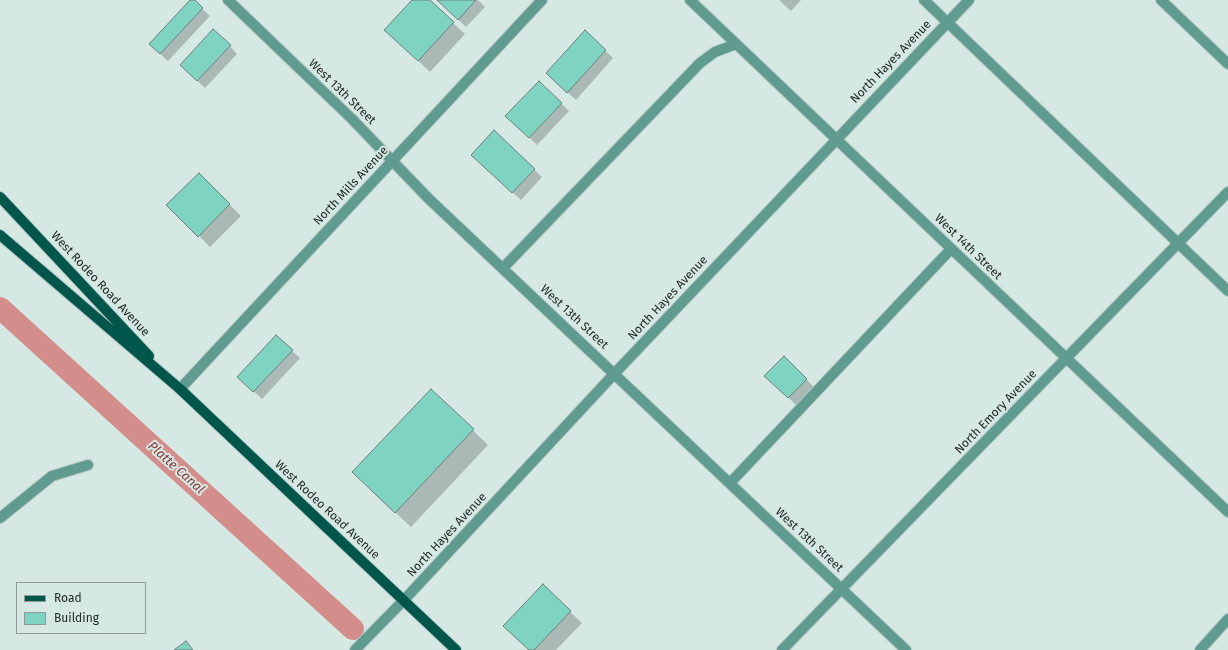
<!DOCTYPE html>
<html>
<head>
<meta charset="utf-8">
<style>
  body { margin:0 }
  #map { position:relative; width:1228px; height:650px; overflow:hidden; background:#d5e8e4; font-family:"Fira Sans",sans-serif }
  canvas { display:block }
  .legend { position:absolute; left:16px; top:582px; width:130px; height:52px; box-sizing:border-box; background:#d5e8e4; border:1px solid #8d9c98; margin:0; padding:5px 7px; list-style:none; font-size:12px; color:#222927 }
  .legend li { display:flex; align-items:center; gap:8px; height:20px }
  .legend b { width:20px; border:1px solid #8d9c98 }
</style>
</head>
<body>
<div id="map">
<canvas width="1228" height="650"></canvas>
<ul class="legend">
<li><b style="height:5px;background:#00564a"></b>Road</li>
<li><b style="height:11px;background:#7fd3c1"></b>Building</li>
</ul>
</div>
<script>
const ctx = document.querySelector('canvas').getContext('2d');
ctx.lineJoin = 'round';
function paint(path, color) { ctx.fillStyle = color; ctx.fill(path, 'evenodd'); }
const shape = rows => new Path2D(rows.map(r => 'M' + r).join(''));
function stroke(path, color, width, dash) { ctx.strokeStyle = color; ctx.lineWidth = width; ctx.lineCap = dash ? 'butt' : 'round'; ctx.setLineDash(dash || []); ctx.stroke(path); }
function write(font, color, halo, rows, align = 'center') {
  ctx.font = font + ' "Fira Sans",sans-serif'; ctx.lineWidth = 4; ctx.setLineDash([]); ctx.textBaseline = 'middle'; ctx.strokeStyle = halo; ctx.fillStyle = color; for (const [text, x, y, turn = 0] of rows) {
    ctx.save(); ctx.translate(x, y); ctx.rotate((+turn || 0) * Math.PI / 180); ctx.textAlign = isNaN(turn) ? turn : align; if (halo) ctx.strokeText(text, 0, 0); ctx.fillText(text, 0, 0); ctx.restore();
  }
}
paint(shape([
  [192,0,210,16,168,61,158,52],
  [413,0,428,0,465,34,430,72,397,41],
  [438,0,478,0,485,7,466,27],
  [779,0,801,0,791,11],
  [585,32,613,58,576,100,555,81],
  [230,46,237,54,205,88,181,65],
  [539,82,569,111,537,145,507,116],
  [494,132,542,177,521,200,480,162],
  [199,174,241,216,210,247,168,205],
  [292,351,300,358,262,399,246,384],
  [784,358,814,387,796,405,766,376],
  [431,390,488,445,411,527,368,487],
  [570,612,582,623,556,650,530,650]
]), '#0003');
stroke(shape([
  [0,308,353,629]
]), '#d38d8a', 22);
const building = shape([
  [190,0,195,0,203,8,160,54,149,44,190,0],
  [412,0,430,0,454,22,418,61,384,30,412,0],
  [437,0,476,0,458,20,437,0],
  [213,29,231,45,197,81,180,65,213,29],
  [585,30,606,50,567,93,546,73,585,30],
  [539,81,562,103,529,138,505,116,539,81],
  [494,130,535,169,512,193,471,155,494,130],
  [199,173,230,204,198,237,166,205,199,173],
  [276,335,293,350,253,392,237,377,276,335],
  [784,356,807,379,788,398,764,376,784,356],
  [431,389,474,429,395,513,352,472,431,389],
  [543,584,571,611,534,650,529,650,503,626,543,584],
  [186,641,193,650,174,650,186,641]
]);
paint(building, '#7fd3c1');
stroke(building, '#6f807c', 1);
const service = shape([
  [924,0,1228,291],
  [503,268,700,63,715,52,736,44],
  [730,483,951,249]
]);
const minor = shape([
  [228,0,352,119,429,199,906,650],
  [690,0,1228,512],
  [1161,0,1228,64],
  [180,389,542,0],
  [0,518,52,476,88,465],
  [355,650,404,600,615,373,969,0],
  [782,650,1228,192],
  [1200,650,1228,619]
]);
const primary = shape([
  [0,197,149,356],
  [0,235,180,389,456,650]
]);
stroke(service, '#b5c6c2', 12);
stroke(minor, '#b5c6c2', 12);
stroke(primary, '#b5c6c2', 12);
stroke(service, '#5f9b8f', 10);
stroke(minor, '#5f9b8f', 10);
stroke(primary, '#00564a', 10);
write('12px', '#222927', '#d5e8e4', [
  ["North Hayes Avenue",891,62,-46],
  ["West 13th Street",342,92,44],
  ["North Mills Avenue",351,186,-47],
  ["West 14th Street",968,247,44],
  ["West Rodeo Road Avenue",100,284,47],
  ["North Hayes Avenue",668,298,-47],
  ["West 13th Street",574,317,43],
  ["North Emory Avenue",996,412,-46],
  ["West Rodeo Road Avenue",327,510,43],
  ["North Hayes Avenue",447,535,-47],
  ["West 13th Street",809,540,43]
]);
write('italic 13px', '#8b3637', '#d5e8e4', [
  ["Platte Canal",176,468,42]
]);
</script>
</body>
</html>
